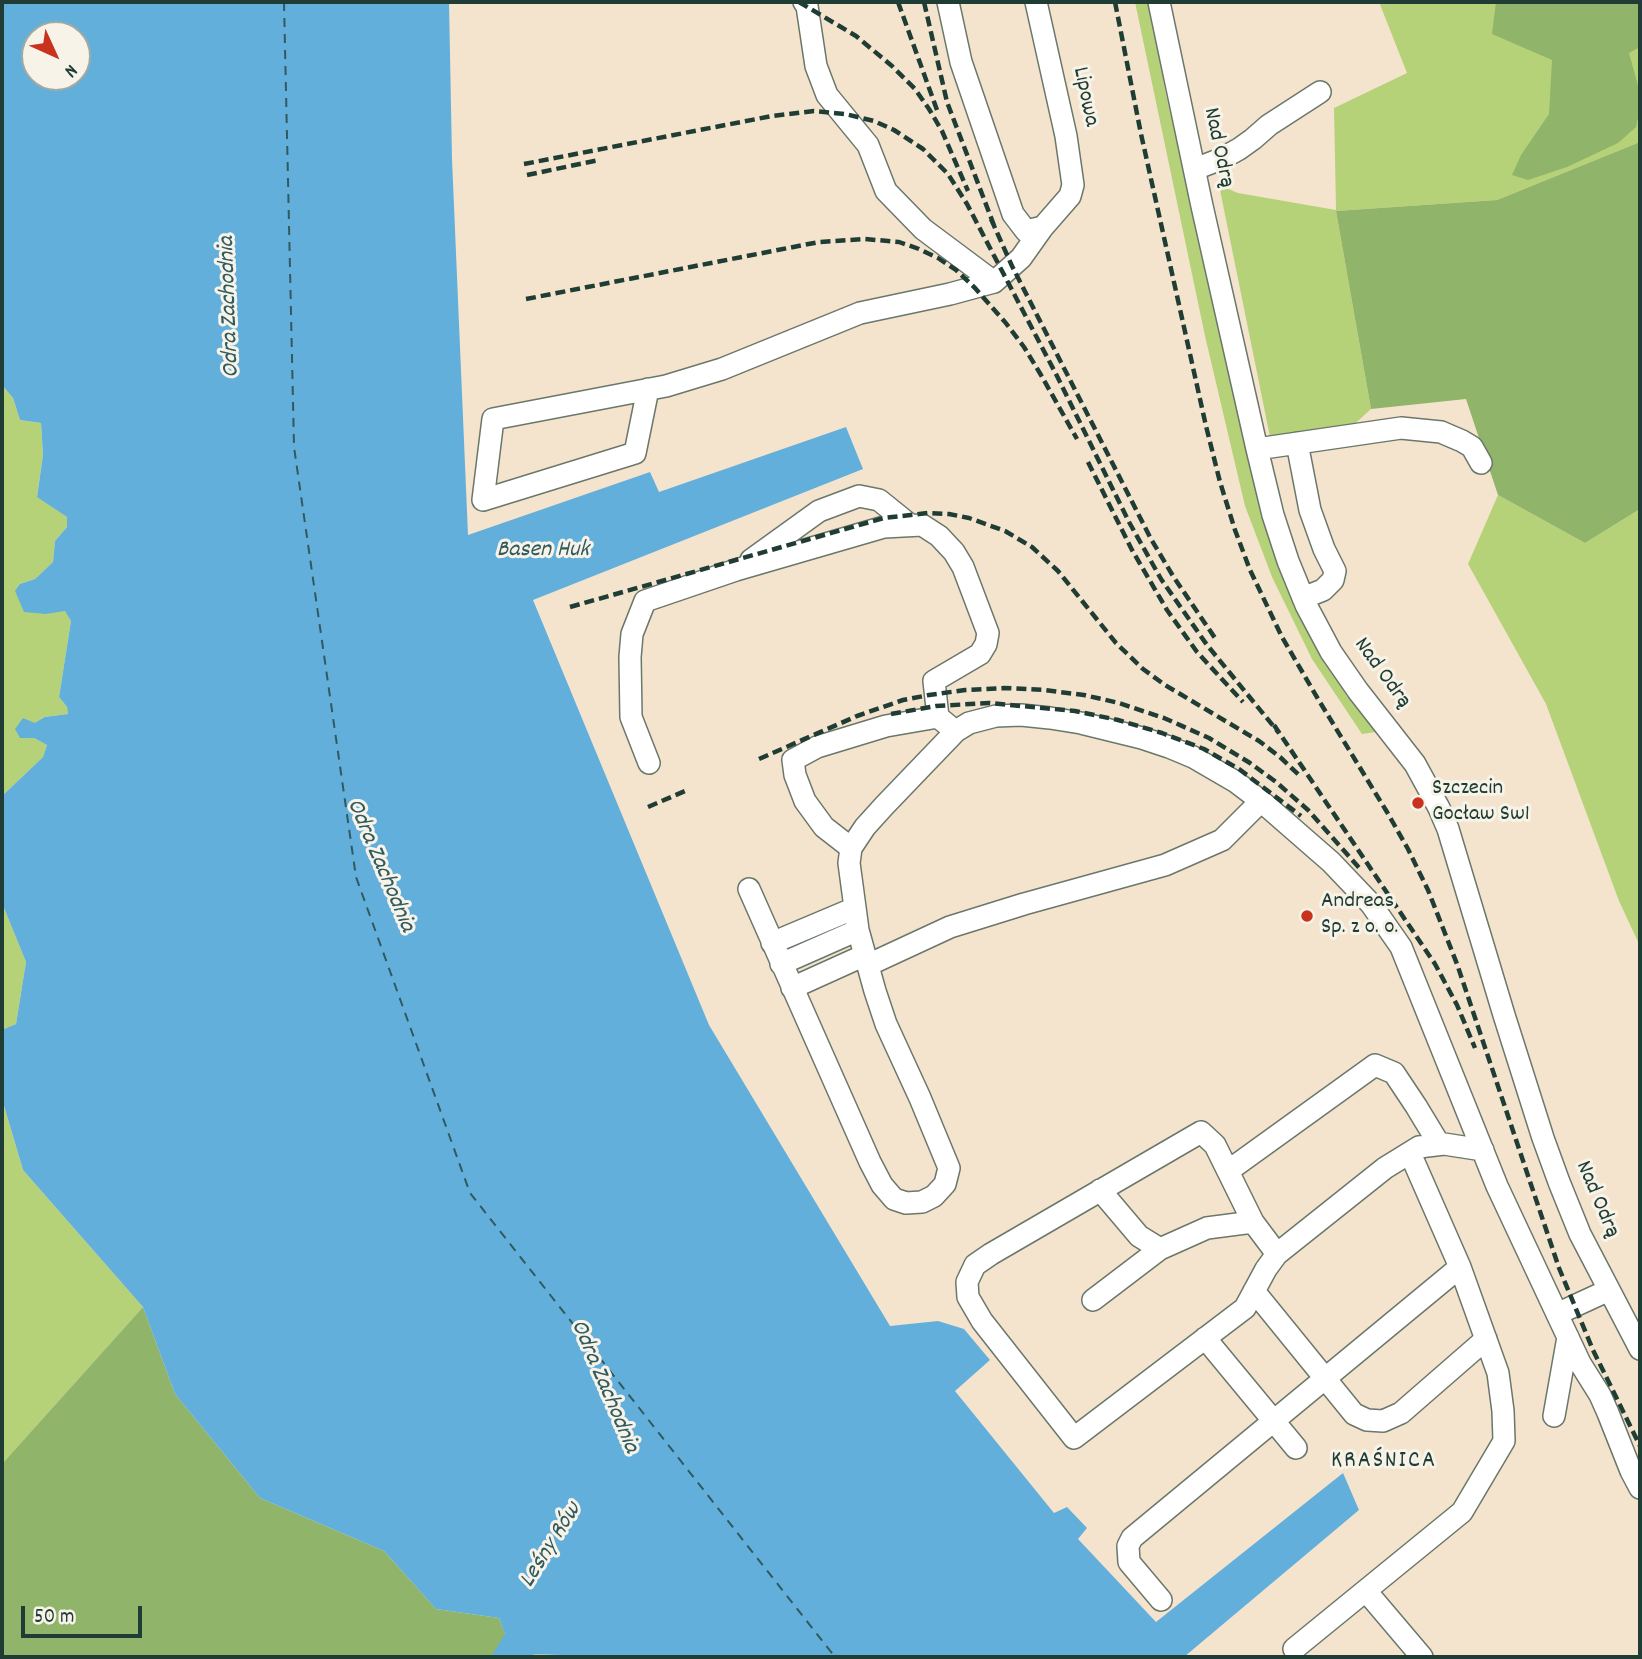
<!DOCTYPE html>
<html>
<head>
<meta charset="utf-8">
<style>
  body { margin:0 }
  #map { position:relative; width:1642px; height:1659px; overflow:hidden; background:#f5e4cd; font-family:Dekko,sans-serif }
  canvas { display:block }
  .frame { position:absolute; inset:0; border:4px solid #1f3d34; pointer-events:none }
  .north { position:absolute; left:21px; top:21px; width:70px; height:70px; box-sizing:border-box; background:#f7f3e8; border:2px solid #a1aaa0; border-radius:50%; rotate:135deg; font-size:19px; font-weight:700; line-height:28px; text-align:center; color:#1f3d34 }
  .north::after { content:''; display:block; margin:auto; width:24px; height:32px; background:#c8321e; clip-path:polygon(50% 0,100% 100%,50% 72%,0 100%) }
  .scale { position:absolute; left:21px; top:1606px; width:121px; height:32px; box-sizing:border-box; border:4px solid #1f3d34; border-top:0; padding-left:9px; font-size:21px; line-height:24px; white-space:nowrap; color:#1f3d34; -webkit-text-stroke:5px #f7f3e8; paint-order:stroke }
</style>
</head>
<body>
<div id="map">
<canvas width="1642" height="1659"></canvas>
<div class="frame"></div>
<div class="north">N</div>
<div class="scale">50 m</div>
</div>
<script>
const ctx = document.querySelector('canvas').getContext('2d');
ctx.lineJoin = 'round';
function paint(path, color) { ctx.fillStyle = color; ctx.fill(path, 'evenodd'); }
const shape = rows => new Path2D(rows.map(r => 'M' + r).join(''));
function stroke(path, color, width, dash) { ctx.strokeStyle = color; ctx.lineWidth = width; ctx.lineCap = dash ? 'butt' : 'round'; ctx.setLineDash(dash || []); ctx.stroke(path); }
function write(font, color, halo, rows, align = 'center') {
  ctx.font = font + ' Dekko,sans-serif'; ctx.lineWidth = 6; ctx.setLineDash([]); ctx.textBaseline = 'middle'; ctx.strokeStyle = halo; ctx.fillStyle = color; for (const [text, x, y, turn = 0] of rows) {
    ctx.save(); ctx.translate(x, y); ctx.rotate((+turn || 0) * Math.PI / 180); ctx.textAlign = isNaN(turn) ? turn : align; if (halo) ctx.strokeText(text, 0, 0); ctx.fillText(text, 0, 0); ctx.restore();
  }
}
paint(shape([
  [1135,2,1151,2,1165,90,1262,518,1279,568,1308,631,1346,695,1376,732,1362,734,1312,659,1272,577,1245,506,1205,336],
  [1379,2,1640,2,1640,142,1497,200,1336,211,1371,409,1346,432,1270,437,1219,185,1238,193,1336,210,1334,108,1407,73],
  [2,385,13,398,20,420,41,423,43,455,37,496,67,517,67,527,55,541,53,562,35,579,20,584,46,614,65,610,71,621,59,697,67,707,68,714,43,717,35,724,23,718,34,738,47,745,43,757,2,796],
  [1498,495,1585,543,1640,509,1640,946,1619,901,1546,704,1468,564],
  [2,903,26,962,16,1024,4,1029,2,1027],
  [2,1099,23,1170,143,1307,2,1464]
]), '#b6d279');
paint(shape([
  [1496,2,1640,2,1640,47,1629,53,1640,93,1640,109,1636,127,1618,143,1567,167,1528,180,1512,175,1521,155,1549,114,1552,60,1492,34],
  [1640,142,1640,509,1585,543,1498,495,1466,399,1371,409,1336,211,1497,200],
  [143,1307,175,1394,260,1498,384,1551,436,1609,499,1618,513,1654,561,1655,562,1657,2,1657,2,1464]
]), '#90b469');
paint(shape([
  [2,2,449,2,452,159,468,535,650,472,659,492,846,427,863,469,533,600,709,1025,890,1326,938,1321,964,1329,990,1360,955,1391,1054,1513,1067,1507,1087,1528,1078,1539,1156,1622,1343,1473,1359,1510,1184,1657,562,1657,561,1655,534,1654,532,1657,491,1657,505,1634,499,1618,436,1609,384,1551,260,1498,175,1394,143,1307,23,1170,2,1099,2,1027,4,1029,16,1024,26,962,2,903,2,796,43,757,47,745,34,738,20,738,15,729,23,718,35,723,44,717,68,714,67,707,59,697,71,621,65,611,46,614,24,612,15,591,20,584,35,579,53,562,55,541,67,527,67,517,37,497,43,455,41,423,20,420,13,398,2,385],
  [35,35,77,35,77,77,35,77]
]), '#63afdc');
stroke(shape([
  [284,2,294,447,356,877,470,1193,835,1657]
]), '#305a5e', 2, [9, 7]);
const minor = shape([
  [804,2,807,6,816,66,827,95,868,145,886,191,923,229,994,282],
  [948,2,961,62,1013,214,1026,231,1043,227,1070,196,1073,185,1066,136,1036,2],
  [1159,2,1202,206,1257,449,1273,515,1288,561,1306,605,1331,652,1358,691,1415,764,1439,808,1448,829,1504,1015,1543,1138,1559,1182,1580,1234,1640,1349],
  [1195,169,1221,159,1239,149,1253,139,1269,125,1320,92],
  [648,389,635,453,483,500,493,419,666,386,722,369,860,313,950,294,994,282,1021,258,1043,227],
  [1297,443,1310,510,1324,549,1335,571,1333,580,1323,590,1303,598],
  [1257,449,1401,428,1441,432,1462,441,1472,447,1481,463],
  [751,560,819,511,859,496,879,500,910,525],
  [649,763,631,717,630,657,632,634,645,601,736,570,884,527,922,525,939,536,954,552,963,567,988,633,986,644,980,654,934,681,938,717],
  [851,848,824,827,805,801,795,775,793,760,817,747,886,726,938,717,949,726],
  [749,889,870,1162,882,1185,894,1199,906,1203,922,1202,934,1196,945,1184,949,1168,920,1098,886,1024,875,991,858,930,849,863,851,848,865,827,884,806,956,731,969,723,996,716,1021,715,1050,718,1081,723,1142,738,1169,747,1193,757,1236,782,1261,801,1331,862,1371,904,1401,947,1497,1186,1580,1363,1600,1395,1608,1413,1631,1471,1640,1488],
  [772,943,855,908],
  [781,964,858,930],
  [868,965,950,927,1024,904,1165,865,1222,840,1261,801],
  [792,988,865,955],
  [1228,1171,1375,1065,1394,1073,1416,1106,1439,1144],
  [1100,1190,1139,1236,1160,1249],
  [1277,1254,1253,1222,1215,1145,1201,1132,991,1254,975,1265,967,1282,968,1297,982,1321,1074,1438,1245,1308,1266,1269,1277,1254,1385,1168,1419,1147,1444,1144,1483,1150],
  [1254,1291,1354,1414,1367,1420,1383,1421,1401,1413,1486,1339],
  [1093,1300,1160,1249,1207,1228,1253,1222],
  [1557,1314,1609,1290],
  [1205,1338,1296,1448],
  [1554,1416,1568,1337],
  [1366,1591,1422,1657],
  [1161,1600,1129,1562,1128,1546,1132,1538,1460,1267],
  [1294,1649,1462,1512,1504,1441,1503,1411,1498,1373,1460,1267,1410,1153]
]);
stroke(minor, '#6a776a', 24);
stroke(minor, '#fff', 21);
stroke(shape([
  [799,2,856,36,892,66,915,89,929,109,942,131,968,191],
  [898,2,937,110],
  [924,2,947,102,995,228],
  [1115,2,1141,134,1206,426,1220,482,1235,530,1250,570,1282,637,1318,699,1387,812,1408,849,1428,890,1457,964,1559,1268,1593,1350,1640,1446],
  [524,164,772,116,814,111,845,114,874,121,894,130,923,149,948,174,967,204,1057,376,1129,522,1161,579,1207,645,1279,733],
  [527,175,599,160],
  [991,219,1012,266,1151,539,1173,576,1217,641],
  [526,299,819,242,865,239,899,242,919,249,938,258,956,270,975,288,1005,322,1024,347,1041,375,1077,439],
  [1088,462,1132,550,1167,610,1197,652,1243,702],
  [570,607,884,518,928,513,949,514,969,518,1005,531,1032,547,1058,571,1116,643,1143,669,1165,685,1259,741,1280,757,1301,777],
  [891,714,936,706,989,703,1075,711,1118,720,1162,733,1204,749,1239,769,1301,816],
  [1274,725,1435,964,1457,1005,1475,1048],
  [759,759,857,716,903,700,929,695,965,690,1004,688,1044,690,1084,695,1119,703,1164,718,1209,738,1250,763,1276,782,1308,810,1362,871],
  [648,807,685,791]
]), '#1f3d34', 4.5, [10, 5]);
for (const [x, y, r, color] of [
  [1418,803,7,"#c8321e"],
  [1307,916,7,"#c8321e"]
]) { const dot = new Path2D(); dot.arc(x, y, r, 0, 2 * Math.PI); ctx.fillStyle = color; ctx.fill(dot); stroke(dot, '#f7f3e8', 2.5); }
write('23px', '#1f3d34', '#f7f3e8', [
  ["Lipowa",1084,97,78],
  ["Nad Odrą",1217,148,78],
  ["Nad Odrą",1381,674,54],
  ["Nad Odrą",1596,1200,67]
]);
write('23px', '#1f3d34', '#f7f3e8', [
  ["Szczecin",1432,790],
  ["Gocław Sw1",1432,816],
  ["Andreas",1321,903],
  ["Sp. z o. o.",1321,929]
], 'left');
write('italic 24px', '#305a5e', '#f7f3e8', [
  ["Odra Zachodnia",231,307,-92],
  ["Basen Huk",543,552],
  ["Odra Zachodnia",379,866,67],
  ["Odra Zachodnia",603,1387,67],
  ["Leśny Rów",552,1546,-58]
]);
ctx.letterSpacing = '2px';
write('24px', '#1f3d34', '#f7f3e8', [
  ["KRAŚNICA",1384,1463]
]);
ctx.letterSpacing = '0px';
</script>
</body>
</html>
